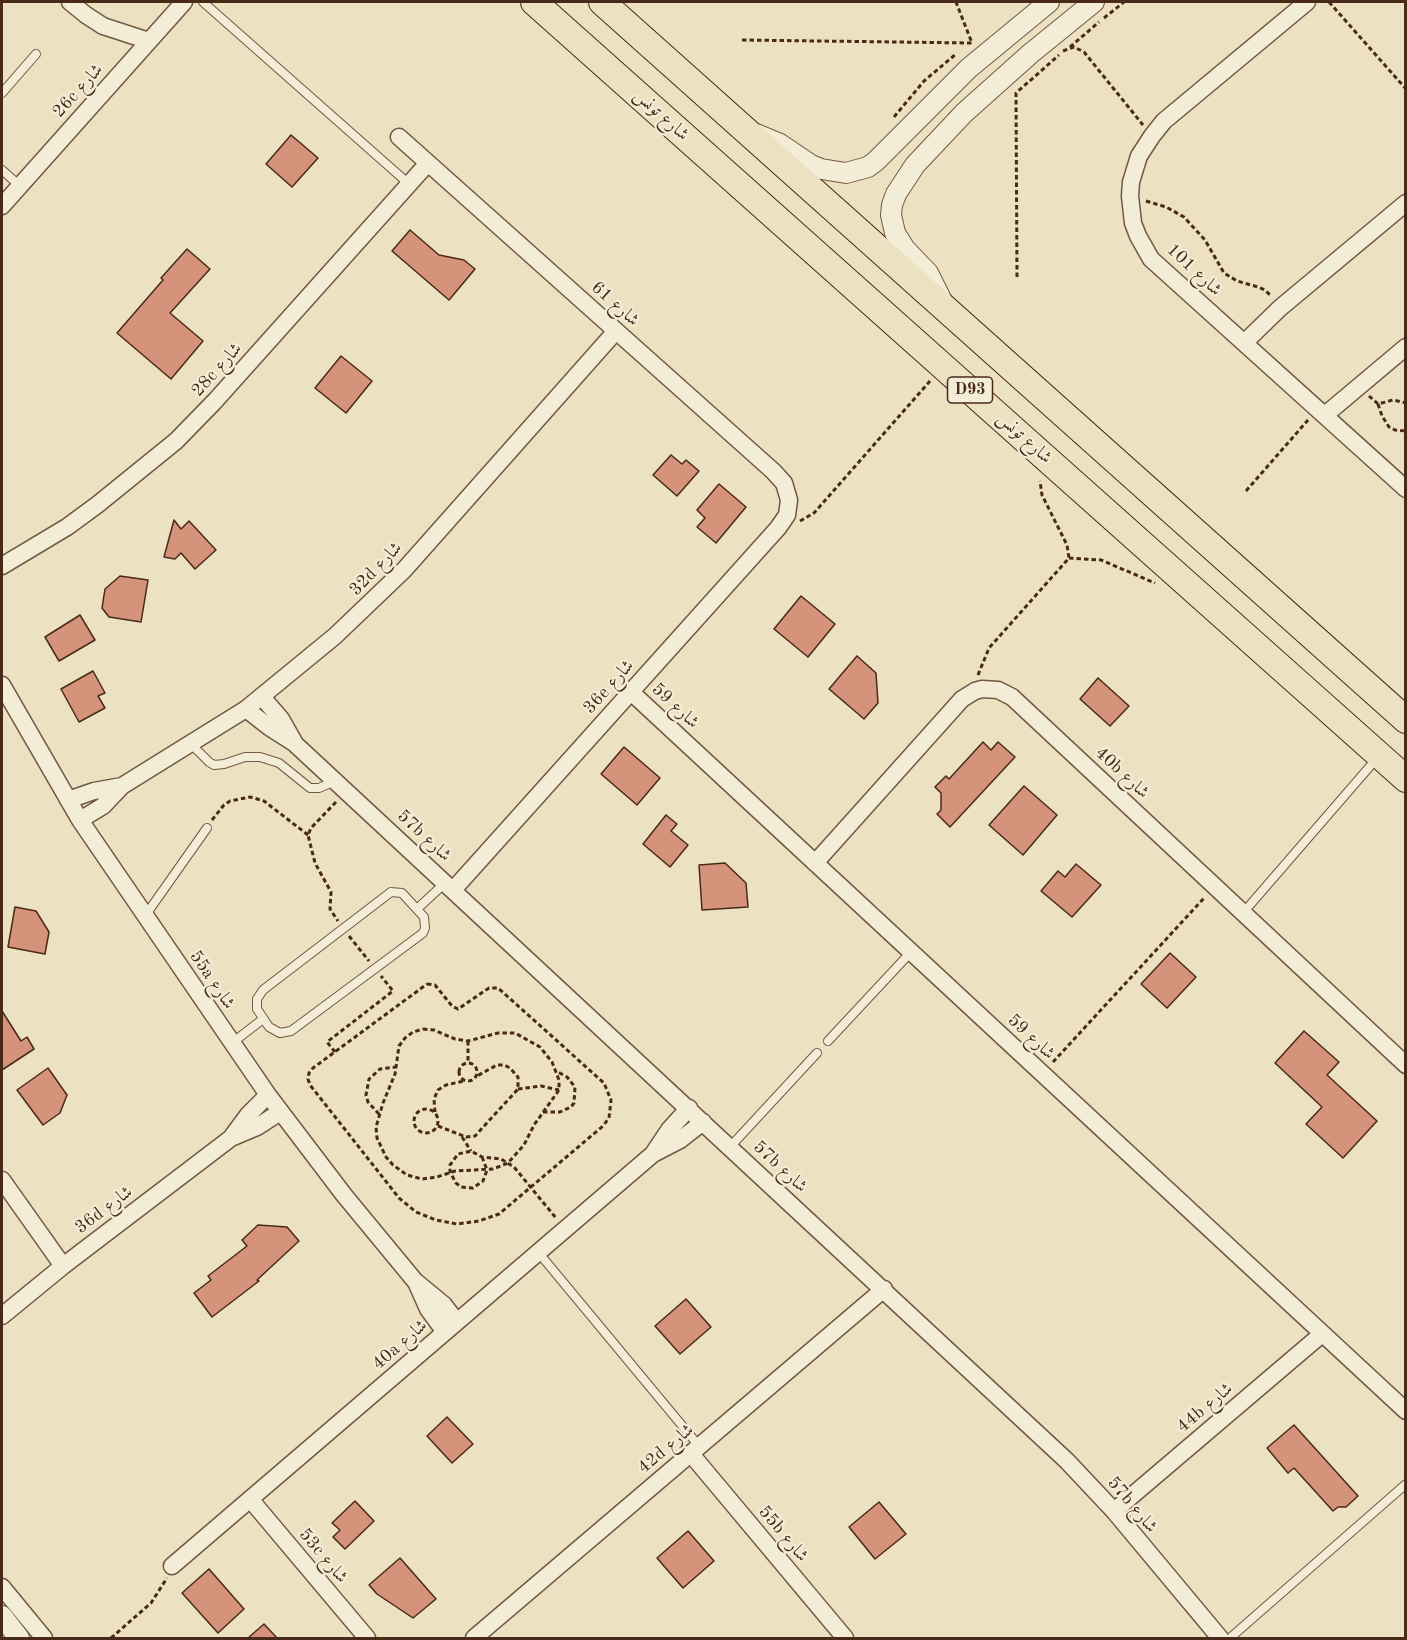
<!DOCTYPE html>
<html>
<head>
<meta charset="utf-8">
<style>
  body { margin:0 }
  #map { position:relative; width:1407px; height:1640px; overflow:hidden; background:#ece1c0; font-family:"Old Standard TT",serif }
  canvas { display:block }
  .frame { position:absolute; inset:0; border:3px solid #492a19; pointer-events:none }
</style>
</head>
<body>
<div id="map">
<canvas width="1407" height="1640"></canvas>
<div class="frame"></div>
</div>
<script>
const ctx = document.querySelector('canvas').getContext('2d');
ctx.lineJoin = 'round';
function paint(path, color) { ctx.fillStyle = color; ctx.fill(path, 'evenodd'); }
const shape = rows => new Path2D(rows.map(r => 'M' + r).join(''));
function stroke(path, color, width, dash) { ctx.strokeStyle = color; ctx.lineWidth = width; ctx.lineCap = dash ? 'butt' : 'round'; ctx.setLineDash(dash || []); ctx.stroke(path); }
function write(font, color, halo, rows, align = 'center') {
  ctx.font = font + ' "Old Standard TT",Amiri,serif'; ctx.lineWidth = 4.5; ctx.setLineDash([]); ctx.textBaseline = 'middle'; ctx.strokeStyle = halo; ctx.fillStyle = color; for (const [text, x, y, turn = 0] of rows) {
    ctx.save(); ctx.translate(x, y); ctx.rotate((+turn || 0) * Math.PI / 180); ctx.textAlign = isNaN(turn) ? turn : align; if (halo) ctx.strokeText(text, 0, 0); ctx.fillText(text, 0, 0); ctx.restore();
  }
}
const building = shape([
  [291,135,318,158,292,187,266,164,291,135],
  [410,230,439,255,464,260,475,269,449,300,392,251,410,230],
  [187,249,210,269,170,313,203,341,171,379,117,333,163,280,161,278,187,249],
  [341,356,372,381,346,413,315,388,341,356],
  [671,455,682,464,686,460,699,471,677,496,653,475,671,455],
  [719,484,746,507,716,543,697,527,705,518,697,510,719,484],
  [174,520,181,529,189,521,216,550,195,569,181,553,175,559,164,557,174,520],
  [120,576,148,580,141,622,109,617,102,608,105,589,120,576],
  [801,596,835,624,808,657,774,629,801,596],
  [80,615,95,640,59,661,45,637,80,615],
  [857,656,876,673,878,703,864,719,829,689,857,656],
  [93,671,105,693,98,696,105,708,79,722,61,689,93,671],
  [1098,678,1129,706,1110,726,1080,699,1098,678],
  [983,742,991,750,998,742,1015,757,950,827,937,814,941,810,941,793,935,787,946,776,949,779,983,742],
  [624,747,660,778,637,805,601,774,624,747],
  [1024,786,1057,815,1023,855,989,825,1024,786],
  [666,815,677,824,671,831,688,845,670,867,643,844,666,815],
  [725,863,746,883,748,907,702,910,699,865,725,863],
  [1076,864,1101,885,1072,917,1041,891,1058,871,1065,877,1076,864],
  [15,907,36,911,49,932,45,954,8,947,15,907],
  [1170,953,1196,977,1167,1008,1141,984,1170,953],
  [2,1011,21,1041,27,1037,34,1049,2,1070,2,1011],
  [1304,1031,1339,1062,1327,1075,1377,1121,1343,1158,1306,1124,1322,1107,1275,1063,1304,1031],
  [48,1068,67,1095,60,1113,43,1125,17,1090,48,1068],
  [258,1225,287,1227,299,1241,257,1280,259,1281,212,1317,194,1293,211,1280,208,1276,247,1246,242,1240,258,1225],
  [686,1299,711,1327,680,1354,655,1326,686,1299],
  [447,1417,473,1444,452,1463,427,1436,447,1417],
  [1294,1425,1358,1496,1346,1507,1338,1507,1333,1511,1294,1468,1288,1473,1267,1448,1294,1425],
  [355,1501,374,1521,345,1549,333,1537,340,1530,332,1523,355,1501],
  [879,1502,906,1534,875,1559,849,1527,879,1502],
  [688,1531,714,1561,683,1588,657,1558,688,1531],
  [400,1558,436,1599,413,1618,377,1594,369,1585,400,1558],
  [209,1569,244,1609,218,1633,182,1593,209,1569],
  [264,1624,277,1638,248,1638,264,1624]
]);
paint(building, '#d4937a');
stroke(building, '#492a19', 1.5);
const service = shape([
  [203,2,409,184],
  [2,93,36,54],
  [2,170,20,186],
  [191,744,209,762,214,765,224,764,245,757,260,757,279,763,310,788,319,788,335,781],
  [391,892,402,893,424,917,425,928,423,933,291,1031,280,1033,269,1027,257,1009,257,999,263,990,391,892],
  [417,909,445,883],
  [1243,913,1378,757],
  [145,916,207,828],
  [828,1041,911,952],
  [232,1043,263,1019],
  [730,1147,817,1053],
  [538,1252,699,1446],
  [1230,1638,1406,1484]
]);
const minor = shape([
  [70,2,86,15,103,26,149,41],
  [1307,2,1164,121,1152,136,1139,156,1131,182,1130,196,1133,223,1138,236,1151,259,1406,489],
  [399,137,773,471,784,483,789,500,787,515,778,528,453,890],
  [2,206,184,2],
  [1244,343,1280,308,1406,203],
  [1325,415,1406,347],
  [2,566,67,527,97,505,176,441,215,401,428,163],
  [2,685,80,820,268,1095,344,1195,415,1281,444,1305,457,1322],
  [631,692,1406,1411],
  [262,697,281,719,294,742],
  [246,709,269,727,294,743,1067,1461,1114,1511,1220,1638],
  [68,800,94,791,122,786],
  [80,820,103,806,122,786,246,709,335,636,404,570,616,331],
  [815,863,962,699,975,691,982,689,998,690,1012,697,1406,1065],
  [231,1138,248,1115,268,1095],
  [653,1154,669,1130,689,1108],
  [2,1180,63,1266],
  [416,1282,428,1309,445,1332],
  [2,1316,63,1266,231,1138,257,1127,280,1112],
  [691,1454,845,1638],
  [250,1499,367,1638],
  [1114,1511,1322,1334],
  [172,1566,653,1154,680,1140,703,1122],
  [2,1587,44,1638],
  [474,1638,884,1289]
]);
const tertiary = shape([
  [756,134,780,144,811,165,821,169,846,173,868,167,876,161,969,68,1049,2],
  [944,305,928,273,905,249,895,233,891,215,892,205,896,194,915,165,964,113,1030,54,1094,2],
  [2,1616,19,1638]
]);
const primary = shape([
  [534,2,1406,779],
  [602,2,1406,720]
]);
stroke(service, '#725843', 10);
stroke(minor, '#725843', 19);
stroke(tertiary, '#725843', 22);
stroke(primary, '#492a19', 28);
stroke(shape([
  [1329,2,1406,89],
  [1104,18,1124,2],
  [742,40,972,43,956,2],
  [1070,47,1099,22],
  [1063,51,1074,47,1084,52,1143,125],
  [894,117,924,81,956,54],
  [1146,201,1166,207,1184,217,1205,240,1224,273,1237,281,1258,287,1265,290,1271,296],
  [1017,277,1016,93,1059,55],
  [1369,396,1378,404,1393,400,1406,403],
  [1378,404,1382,416,1389,427,1395,430,1406,431],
  [1246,491,1308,420],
  [800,521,814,513,930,381],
  [1069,558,1101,560,1155,583],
  [978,675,989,648,1069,558,1067,545,1042,495,1040,481],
  [336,802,311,828,308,835,315,863,331,892,330,909,338,921],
  [212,820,224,805,230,801,250,797,264,801,308,835],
  [349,936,369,961],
  [427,984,435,985,452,1006,458,1009,489,988,498,988,604,1083,611,1100,609,1118,603,1126,499,1214,479,1221,457,1224,436,1220,416,1212,399,1198,310,1085,308,1079,309,1073,313,1068,427,984],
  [423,1029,434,1030,455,1039,468,1041,498,1033,515,1033,540,1047,552,1062,559,1080,559,1090,534,1125,524,1145,508,1163,493,1169,455,1171,437,1177,422,1179,407,1175,393,1165,386,1157,377,1138,376,1127,383,1103,395,1074,399,1046,405,1038,413,1032,423,1029],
  [468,1041,468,1063],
  [335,1052,327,1042,393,991,381,976],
  [1053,1062,1205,897],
  '459 1072a9 9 0 1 1 18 0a9 9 0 1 1-18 0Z',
  [518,1089,541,1086,559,1090],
  '414 1121a12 12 0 1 1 24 0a12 12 0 1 1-24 0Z',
  [435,1112,434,1099,438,1090,446,1085,464,1081],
  [543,1112,560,1112,571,1107,574,1103,575,1087,567,1077,556,1071],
  [379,1114,368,1102,366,1095,369,1079,380,1069,396,1067],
  [438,1126,466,1137,475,1136,518,1089,518,1077,510,1068,504,1065,497,1065,477,1076],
  [462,1137,471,1151],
  [482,1157,487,1170,483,1181,473,1188,461,1187,456,1183,450,1172,450,1165,458,1154,471,1151,482,1157,501,1159,514,1167,556,1218],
  [111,1638,151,1603,167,1578]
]), '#492a19', 3, [4.5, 3]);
stroke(service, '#f3ecd6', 8);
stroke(minor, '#f3ecd6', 16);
stroke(tertiary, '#f3ecd6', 20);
stroke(primary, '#ece1c0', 26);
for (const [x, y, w] of [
  [970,390,45]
]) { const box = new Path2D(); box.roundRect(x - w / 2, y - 13, w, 26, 4.5); ctx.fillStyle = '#f3ecd6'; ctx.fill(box); stroke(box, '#492a19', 1.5); }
write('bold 16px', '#492a19', null, [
  ["D93",970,390]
]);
write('18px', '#492a19', '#f3ecd6', [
  ["26c شارع",78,91,-48],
  ["شارع تونس",661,115,42],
  ["شارع 101",1194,270,43],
  ["شارع 61",615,304,42],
  ["28c شارع",217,370,-48],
  ["شارع تونس",1024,438,42],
  ["32d شارع",376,569,-46],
  ["36e شارع",609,687,-48],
  ["شارع 59",675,706,43],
  ["40b شارع",1122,773,43],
  ["57b شارع",424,836,43],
  ["55a شارع",212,980,56],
  ["شارع 59",1031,1037,43],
  ["57b شارع",780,1167,43],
  ["36d شارع",104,1210,-37],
  ["40a شارع",400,1345,-41],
  ["44b شارع",1205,1408,-40],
  ["42d شارع",666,1449,-40],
  ["57b شارع",1132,1505,50],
  ["55b شارع",783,1534,50],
  ["53c شارع",323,1556,50]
]);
</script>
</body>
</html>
